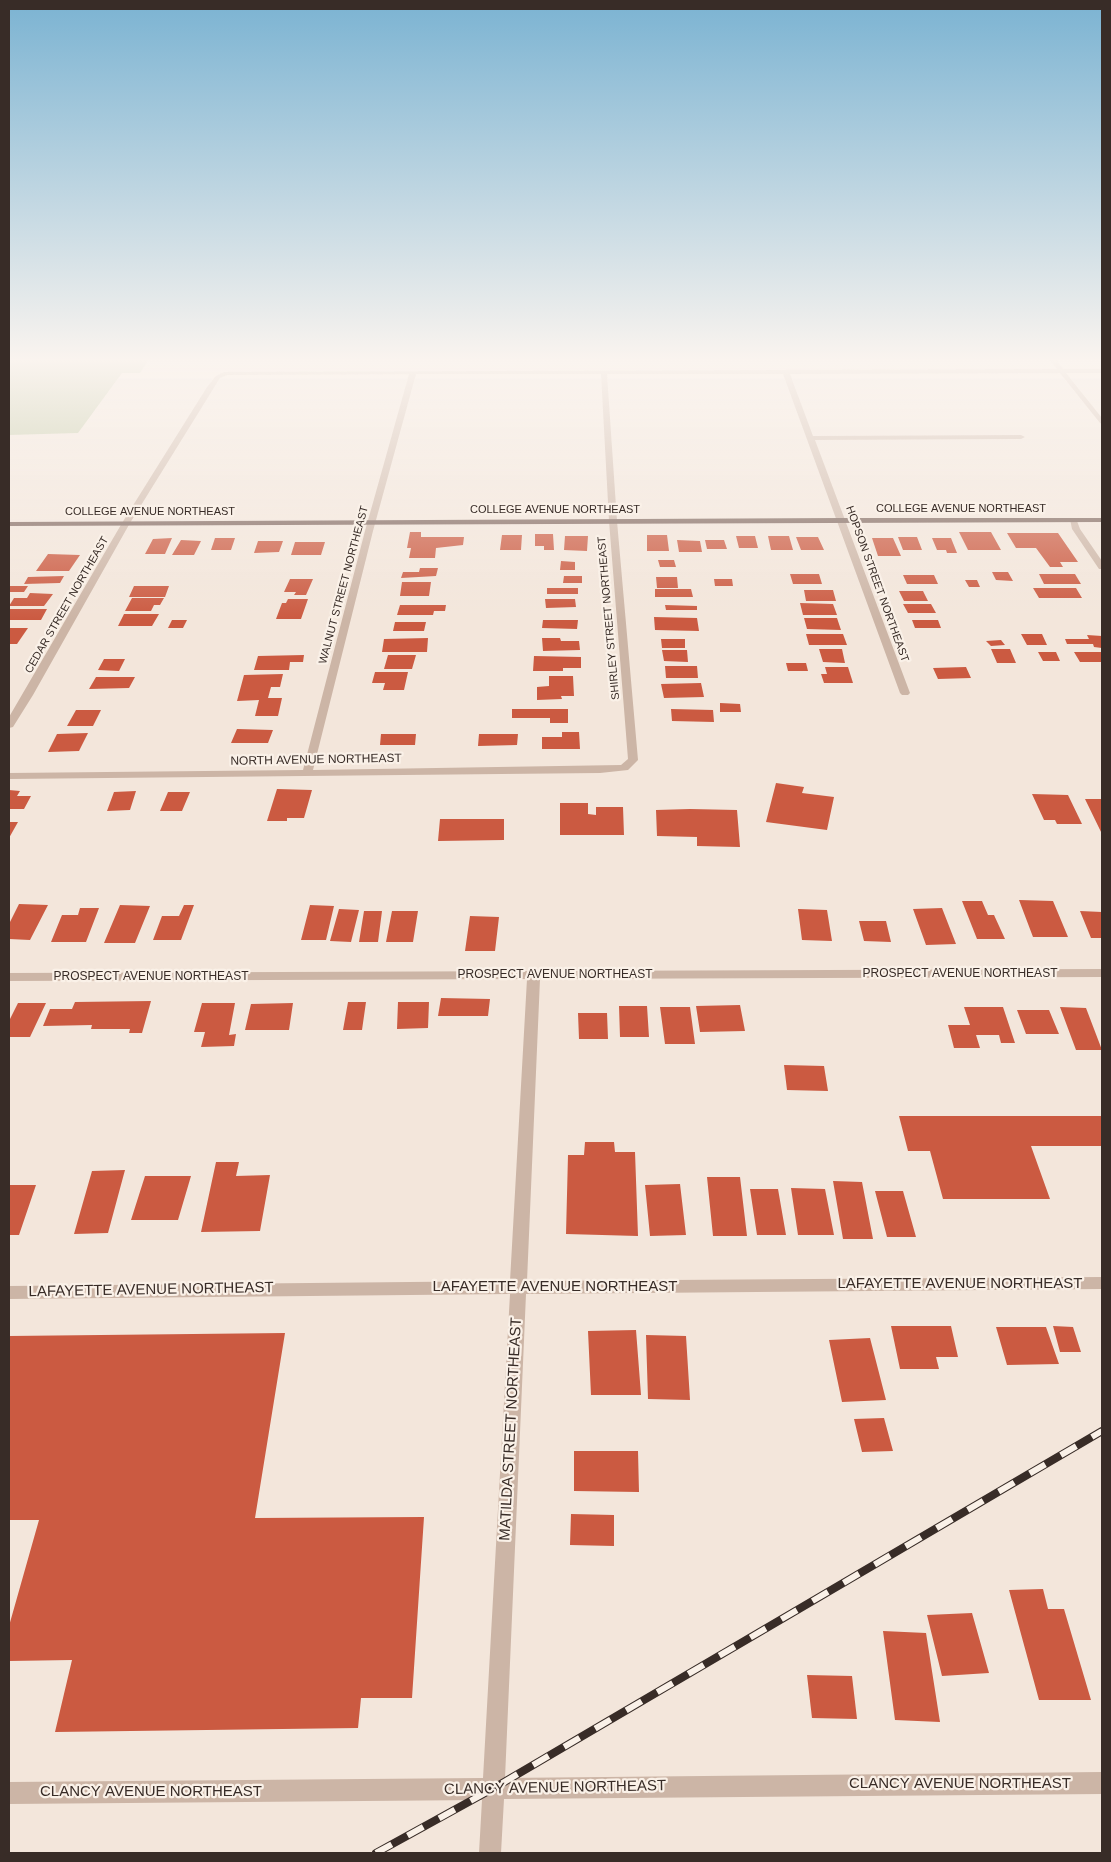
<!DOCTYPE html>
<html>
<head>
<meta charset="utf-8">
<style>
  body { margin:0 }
  #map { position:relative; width:1111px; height:1862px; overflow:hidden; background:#f3e6db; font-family:Helvetica,sans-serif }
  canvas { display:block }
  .frame { position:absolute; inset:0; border:10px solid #382c27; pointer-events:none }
</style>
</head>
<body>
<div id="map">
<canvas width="1111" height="1862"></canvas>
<div class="frame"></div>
</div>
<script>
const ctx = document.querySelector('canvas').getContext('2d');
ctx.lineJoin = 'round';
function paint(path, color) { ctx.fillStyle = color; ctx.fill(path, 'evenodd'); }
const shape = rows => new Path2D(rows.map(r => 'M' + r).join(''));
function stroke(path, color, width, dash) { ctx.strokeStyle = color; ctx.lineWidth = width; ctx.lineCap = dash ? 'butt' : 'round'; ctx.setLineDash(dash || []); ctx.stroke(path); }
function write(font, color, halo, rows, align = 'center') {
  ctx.font = font + ' Helvetica,sans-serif'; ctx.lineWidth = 4.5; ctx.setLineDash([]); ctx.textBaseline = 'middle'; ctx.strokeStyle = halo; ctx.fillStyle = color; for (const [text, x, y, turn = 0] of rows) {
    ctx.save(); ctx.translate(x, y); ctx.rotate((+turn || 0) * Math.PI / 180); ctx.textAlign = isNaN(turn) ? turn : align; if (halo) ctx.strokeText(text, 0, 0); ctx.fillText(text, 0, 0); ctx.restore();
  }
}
paint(shape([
  [9,359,149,359,140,373,122,373,78,433,9,435]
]), '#b8c39a');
paint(shape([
  [410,532,421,532,421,537,464,537,463,545,436,548,435,558,409,558,411,548,407,548],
  [959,532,991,532,1001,550,968,550],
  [1007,533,1058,533,1078,562,1060,562,1063,567,1050,567,1036,548,1016,548],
  [535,534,553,534,554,550,544,550,544,546,535,546],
  [502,535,522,535,521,550,500,550],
  [647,535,667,535,669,551,647,551],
  [565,536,588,536,587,551,564,550],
  [736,536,755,536,758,548,739,548],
  [768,536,789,536,793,550,771,550],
  [796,537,818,537,824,550,801,550],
  [898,537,917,537,922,550,903,550],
  [172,538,165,554,145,554,153,539],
  [215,538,235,538,231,550,211,550],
  [872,538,893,538,901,556,878,556],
  [932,538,951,538,957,553,947,553,946,550,937,550],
  [181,540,201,541,194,555,172,555],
  [677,540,700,541,702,552,679,552],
  [705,540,724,540,727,549,707,549],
  [258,541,283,541,279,552,254,553],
  [295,542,325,542,321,555,291,555],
  [48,554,80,555,69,571,36,571],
  [658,560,674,560,676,567,660,567],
  [561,561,575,562,575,570,560,570],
  [420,568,438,568,436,576,401,578,403,572,419,572],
  [992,572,1008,572,1013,581,996,580],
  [790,574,819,574,822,584,793,584],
  [1039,574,1075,574,1081,584,1044,584],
  [903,575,934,575,938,584,907,584],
  [64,576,60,583,24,584,28,577],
  [564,576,582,576,582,583,563,583],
  [656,577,677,577,678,588,657,588],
  [290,579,313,579,306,595,294,595,296,592,284,592],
  [714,579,732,579,733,586,715,586],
  [965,580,977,580,980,587,969,587],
  [402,582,431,582,429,596,400,596],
  [9,586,28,586,24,592,9,592],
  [134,586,169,586,165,597,129,597],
  [547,588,578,588,578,594,547,594],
  [1033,588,1076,588,1082,598,1039,598],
  [655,589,691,589,693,597,655,597],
  [804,590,833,590,836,601,806,601],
  [899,591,923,591,928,601,904,601],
  [30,593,53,594,44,606,9,606,14,598,27,598],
  [132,598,164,598,160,605,154,605,151,611,125,611],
  [288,599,308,599,301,619,276,619,282,603,286,603],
  [545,599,575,599,576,607,546,608],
  [800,603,833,604,837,615,803,615],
  [903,604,931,604,936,613,908,613],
  [400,605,446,605,445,611,434,611,433,615,397,615],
  [665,605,697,606,697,610,666,610],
  [9,609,47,609,41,620,9,620],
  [124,614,159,614,152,626,118,626],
  [654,617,697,618,699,631,655,630],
  [804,618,837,618,841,630,807,629],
  [172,620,187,620,183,628,168,628],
  [543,620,578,620,577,629,542,628],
  [912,620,938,620,941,628,915,628],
  [395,622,426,622,424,631,393,631],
  [10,628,28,628,17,644,9,644],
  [806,634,843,634,847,645,809,645],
  [1021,634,1042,634,1047,645,1027,645],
  [1087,635,1102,636,1102,648,1094,647,1093,644,1067,644,1065,639,1089,639],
  [428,638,427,652,382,652,384,639],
  [542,638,560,638,561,641,579,641,580,650,543,651],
  [661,639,685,639,685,648,662,648],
  [1001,640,1005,645,991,646,986,641],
  [819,649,842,649,845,663,823,662],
  [991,649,1010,649,1016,663,997,663],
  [662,650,687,650,688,662,664,661],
  [1038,652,1056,652,1060,661,1043,661],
  [1074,652,1102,652,1102,662,1080,662],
  [304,655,303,662,290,662,289,670,254,670,258,656],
  [388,655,416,655,412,669,384,669],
  [534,656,581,657,581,668,563,668,563,671,533,671],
  [104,659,125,659,119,671,98,670],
  [786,663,806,663,808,671,788,671],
  [665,666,697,666,698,678,666,678],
  [825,667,848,667,853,683,824,683,821,674,827,674],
  [966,667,971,678,938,679,933,668],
  [375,672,408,672,404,690,383,690,385,683,372,683],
  [283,674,280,687,271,687,268,698,282,698,278,716,255,716,259,700,237,701,244,675],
  [549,676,573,676,574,696,561,696,562,699,537,700,537,687,549,686],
  [96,677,135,677,129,688,89,689],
  [701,683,704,697,664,698,661,684],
  [720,703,740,704,741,712,720,712],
  [512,709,568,709,568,723,550,723,550,718,512,718],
  [671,709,713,710,714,722,672,721],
  [76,710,101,710,93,726,67,726],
  [237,729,273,730,268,743,231,743],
  [562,732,579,732,580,749,542,749,542,737,562,737],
  [88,733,79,751,48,752,57,734],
  [381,734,416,734,415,745,380,745],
  [479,734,518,734,517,745,478,746],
  [776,783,804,787,802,793,834,797,827,830,766,822],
  [277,789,312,790,304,818,287,818,287,821,267,821],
  [9,790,20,791,17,796,31,796,24,809,9,809],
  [136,791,130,810,107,811,114,792],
  [168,792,190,792,182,811,160,811],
  [1032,794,1068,795,1082,824,1057,824,1055,820,1044,820],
  [1085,799,1102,799,1102,834],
  [560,803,588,803,588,814,596,815,596,807,623,807,624,835,560,835],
  [690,809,737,810,740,847,697,846,697,837,657,836,656,810],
  [440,819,504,819,504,840,438,841],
  [9,822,18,822,9,838],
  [1019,900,1053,901,1068,937,1033,937],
  [962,901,982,901,988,915,994,915,1005,939,977,939],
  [19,904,48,905,30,940,9,939,9,924],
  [120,905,150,906,135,943,104,943],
  [184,905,194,905,181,940,153,940,162,916,179,916],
  [310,905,334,906,326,940,301,940],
  [80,908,99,908,86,942,51,942,62,915,78,915],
  [942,908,956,944,926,945,913,909],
  [339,909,359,910,351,942,330,941],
  [798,909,827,910,832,941,802,940],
  [364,911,382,911,378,942,359,942],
  [392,911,418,911,413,942,386,942],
  [1080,911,1102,912,1102,938,1091,938],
  [470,916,499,917,495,951,465,951],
  [859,921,886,921,891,942,864,941],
  [441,998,490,999,488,1016,438,1016],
  [151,1001,142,1033,129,1033,130,1029,91,1029,92,1025,43,1026,50,1009,72,1009,75,1002],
  [348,1002,366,1002,362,1030,343,1030],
  [398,1002,429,1002,428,1028,397,1029],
  [18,1003,46,1003,30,1037,9,1037,9,1021],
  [202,1003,235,1003,229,1035,236,1034,234,1046,201,1047,205,1032,194,1032],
  [293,1003,289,1030,245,1030,251,1004],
  [740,1005,745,1031,700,1032,696,1006],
  [619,1006,647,1006,649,1037,620,1037],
  [660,1007,690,1007,695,1044,665,1044],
  [964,1007,1003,1007,1015,1043,1001,1043,999,1035,976,1035,980,1048,954,1048,948,1025,970,1025],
  [1060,1007,1086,1008,1102,1050,1076,1050],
  [1017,1010,1049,1010,1059,1034,1026,1034],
  [578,1013,607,1013,608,1039,579,1039],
  [784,1065,824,1066,828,1091,787,1090],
  [899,1116,1102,1116,1102,1146,1031,1146,1050,1199,943,1199,930,1151,908,1151],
  [585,1142,614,1142,615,1152,635,1152,638,1236,566,1234,568,1155,584,1155],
  [216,1162,239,1162,236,1176,270,1175,260,1231,201,1232],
  [125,1170,108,1233,74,1234,92,1171],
  [145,1176,191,1176,178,1220,131,1220],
  [707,1177,740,1177,747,1236,713,1236],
  [833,1181,862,1182,873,1239,843,1239],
  [680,1184,686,1235,650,1236,645,1185],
  [9,1185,36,1185,19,1235,9,1235],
  [791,1188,825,1189,834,1235,798,1235],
  [750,1189,778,1189,786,1235,757,1235],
  [875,1191,903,1191,916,1237,887,1237],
  [891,1326,951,1326,958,1357,936,1357,939,1369,900,1369],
  [1053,1326,1073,1327,1081,1352,1060,1352],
  [996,1327,1046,1327,1059,1364,1007,1365],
  [636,1330,641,1395,591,1395,588,1331],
  [285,1333,255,1518,424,1517,412,1698,361,1698,358,1728,55,1732,72,1660,9,1661,9,1626,39,1520,9,1520,9,1336],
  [646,1335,686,1336,690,1400,648,1399],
  [870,1338,886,1400,842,1402,829,1340],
  [884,1418,893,1451,862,1452,854,1419],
  [574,1451,638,1451,639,1492,574,1491],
  [571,1514,614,1515,614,1546,570,1545],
  [1043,1589,1048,1609,1064,1609,1091,1700,1039,1700,1009,1590],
  [972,1613,989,1673,942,1676,927,1615],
  [883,1631,926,1633,940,1722,895,1720],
  [807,1675,852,1676,857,1719,812,1718]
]), '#cb5a41');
paint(shape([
  [1049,359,1056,359,1063,369,1102,369,1102,373,1066,373,1102,418,1102,424,1100,423,1060,373,790,374,813,436,1021,435,1025,437,1021,439,815,440,910,693,908,695,902,695,900,693,783,374,607,374,617,521,638,760,628,770,600,773,9,779,9,773,303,770,365,531,409,374,227,375,220,378,130,523,33,695,13,727,9,728,9,717,122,523,207,387,216,376,224,372,1057,369,1049,359],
  [416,374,601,374,609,521,628,759,621,765,313,770,373,531,416,374],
  [1070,519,1077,521,1080,529,1102,561,1102,569,1099,569,1072,529,1070,519],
  [1102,969,1102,977,540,979,527,1281,1102,1277,1102,1289,526,1294,505,1778,1102,1772,1102,1794,504,1799,501,1853,479,1853,482,1800,9,1804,9,1782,483,1778,510,1294,9,1299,9,1286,510,1281,527,979,9,981,9,973,1102,969]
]), '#ccb5a6');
paint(shape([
  [841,518,1102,518,1102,522,9,526,9,522,841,518]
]), '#7a6158');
const rail = shape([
  [376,1853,494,1788,1102,1431]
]);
stroke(rail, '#382c27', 8);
stroke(rail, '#faf1e8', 6, [18]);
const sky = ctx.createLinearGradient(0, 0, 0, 620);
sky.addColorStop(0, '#7bb3d2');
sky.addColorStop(0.58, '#faf4ef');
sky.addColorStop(1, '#faf4ef00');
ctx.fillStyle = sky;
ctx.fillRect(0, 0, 1111, 620);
write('11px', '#382c27', '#faf1e8', [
  ["COLLEGE AVENUE NORTHEAST",961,509],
  ["COLLEGE AVENUE NORTHEAST",555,510],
  ["COLLEGE AVENUE NORTHEAST",150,512],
  ["HOPSON STREET NORTHEAST",877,584,70],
  ["WALNUT STREET NORTHEAST",344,585,-75],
  ["CEDAR STREET NORTHEAST",67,605,-60],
  ["SHIRLEY STREET NORTHEAST",609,618,-95]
]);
write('12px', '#382c27', '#faf1e8', [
  ["NORTH AVENUE NORTHEAST",316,760,-1],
  ["PROSPECT AVENUE NORTHEAST",960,974],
  ["PROSPECT AVENUE NORTHEAST",555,975],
  ["PROSPECT AVENUE NORTHEAST",151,977]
]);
write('15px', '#382c27', '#faf1e8', [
  ["LAFAYETTE AVENUE NORTHEAST",960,1284],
  ["LAFAYETTE AVENUE NORTHEAST",555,1287],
  ["LAFAYETTE AVENUE NORTHEAST",151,1290,-1],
  ["MATILDA STREET NORTHEAST",511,1429,-87],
  ["CLANCY AVENUE NORTHEAST",960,1784],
  ["CLANCY AVENUE NORTHEAST",555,1788,-1],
  ["CLANCY AVENUE NORTHEAST",151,1792]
]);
</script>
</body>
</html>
